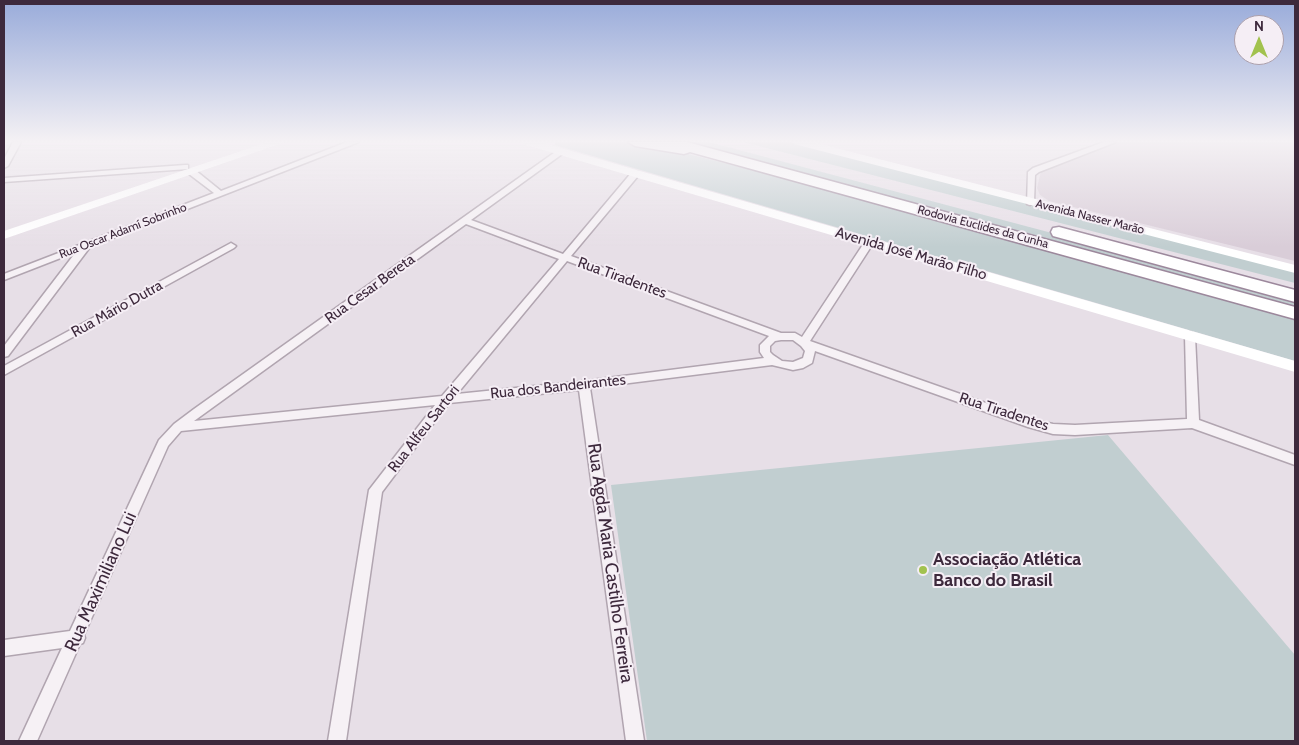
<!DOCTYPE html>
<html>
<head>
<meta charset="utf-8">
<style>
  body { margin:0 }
  #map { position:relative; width:1299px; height:745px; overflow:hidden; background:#e7dfe7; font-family:Cabin,sans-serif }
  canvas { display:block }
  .frame { position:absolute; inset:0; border:5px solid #3d293c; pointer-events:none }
  .north { position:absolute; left:1234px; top:15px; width:50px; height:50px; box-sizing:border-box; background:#f5eef5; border:1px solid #ab9fab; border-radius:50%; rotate:0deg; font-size:14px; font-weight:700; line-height:20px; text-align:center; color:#3d293c }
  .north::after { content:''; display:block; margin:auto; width:18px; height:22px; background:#a2c24e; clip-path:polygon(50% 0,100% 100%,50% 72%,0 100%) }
</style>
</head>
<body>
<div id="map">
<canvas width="1299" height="745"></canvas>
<div class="frame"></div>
<div class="north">N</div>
</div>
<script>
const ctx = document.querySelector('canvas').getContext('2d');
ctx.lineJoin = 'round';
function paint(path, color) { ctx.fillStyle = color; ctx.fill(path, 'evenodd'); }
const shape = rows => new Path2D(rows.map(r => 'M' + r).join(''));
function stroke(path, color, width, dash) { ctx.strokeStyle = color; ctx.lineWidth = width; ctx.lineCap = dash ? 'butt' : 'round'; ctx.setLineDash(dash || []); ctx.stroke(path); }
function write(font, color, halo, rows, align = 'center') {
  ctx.font = font + ' Cabin,sans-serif'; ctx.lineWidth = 4; ctx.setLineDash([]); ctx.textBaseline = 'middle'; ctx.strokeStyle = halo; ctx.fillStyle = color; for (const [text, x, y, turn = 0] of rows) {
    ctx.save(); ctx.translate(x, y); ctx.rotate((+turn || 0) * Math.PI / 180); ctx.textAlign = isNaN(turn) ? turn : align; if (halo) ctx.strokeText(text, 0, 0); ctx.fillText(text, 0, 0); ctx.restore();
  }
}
paint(shape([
  [1119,142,1295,142,1295,261,1049,201,1040,195,1037,188,1041,171]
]), '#d9cdd8');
paint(shape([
  [555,142,627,142,669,149,791,180,1208,294,1295,320,1295,361,555,145],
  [680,142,709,142,1214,276,1295,299,1295,309],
  [743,142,791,142,1295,271,1295,283],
  [1108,435,1295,655,1295,741,647,741,611,485]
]), '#c1ced0');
const minor = shape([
  [13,142,21,142,8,166,4,168,4,159,13,142],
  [347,142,359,142,90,247,8,356,4,357,4,346,76,252,4,280,4,274,214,193,189,174,189,170,195,170,221,191,347,142],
  [1104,142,1116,142,1039,172,1035,175,1034,202,1030,205,1027,204,1028,172,1033,168,1104,142],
  [558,150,565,152,471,220,563,254,632,172,638,172,638,176,571,256,781,333,795,333,802,337,866,240,872,240,874,242,810,341,1034,420,1053,424,1075,425,1187,419,1185,336,1190,332,1194,334,1195,336,1199,420,1295,455,1295,465,1192,428,1075,435,1053,434,1028,427,815,351,812,363,803,368,793,370,772,365,590,388,644,741,626,741,579,390,449,403,382,492,346,741,328,741,369,490,435,405,181,431,168,446,84,635,85,638,83,643,80,644,37,741,19,741,62,648,4,656,4,640,70,631,159,440,174,424,194,409,558,150],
  [466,224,559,259,442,396,194,421,466,224],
  [567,261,769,336,760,345,760,352,764,358,584,381,457,394,567,261],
  [781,340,793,340,801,346,805,351,803,358,793,362,782,361,773,355,770,352,770,346,775,341,781,340],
  [185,165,188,165,188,169,4,182,4,178,185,165],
  [231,243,236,246,234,248,4,375,4,366,231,243]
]);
const motorway = shape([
  [628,142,687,142,1295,307,1295,319,690,152,684,154,635,146,628,142],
  [1059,227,1295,290,1295,302,1053,236,1051,232,1053,228,1059,227]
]);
stroke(minor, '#b1a5b0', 3);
stroke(motorway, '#9c889c', 3);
paint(minor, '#f6f1f5');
paint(shape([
  [268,142,285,142,4,239,4,231,268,142],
  [522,142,540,142,1295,361,1295,372,523,144,522,142],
  [793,142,812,142,1295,265,1295,273,794,144,793,142]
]), '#fff');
paint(motorway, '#fff');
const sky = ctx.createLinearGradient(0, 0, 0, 247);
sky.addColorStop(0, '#99abda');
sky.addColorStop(0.57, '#f4f1f4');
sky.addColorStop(1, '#f4f1f400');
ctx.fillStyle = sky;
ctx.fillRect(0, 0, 1299, 247);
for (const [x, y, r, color] of [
  [923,570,5,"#a2c24e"]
]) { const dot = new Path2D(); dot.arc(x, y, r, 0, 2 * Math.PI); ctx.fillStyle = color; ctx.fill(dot); stroke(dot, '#f5eef5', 2); }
write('12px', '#3d293c', '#f5eef5', [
  ["Avenida Nasser Marão",1090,217,14],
  ["Rodovia Euclides da Cunha",983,227,15],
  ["Rua Oscar Adamí Sobrinho",123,231,-21]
]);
write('15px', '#3d293c', '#f5eef5', [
  ["Avenida José Marão Filho",911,254,16],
  ["Rua Tiradentes",622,278,20],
  ["Rua Cesar Bereta",370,289,-36],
  ["Rua Mário Dutra",117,309,-29],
  ["Rua dos Bandeirantes",558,387,-6],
  ["Rua Tiradentes",1004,412,18],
  ["Rua Alfeu Sartori",424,429,-52]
]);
write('bold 18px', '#3d293c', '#f5eef5', [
  ["Associação Atlética",933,560],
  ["Banco do Brasil",933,581]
], 'left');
write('18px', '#3d293c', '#f5eef5', [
  ["Rua Agda Maria Castilho Ferreira",610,563,82],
  ["Rua Maximiliano Lui",101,582,-66]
]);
</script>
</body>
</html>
